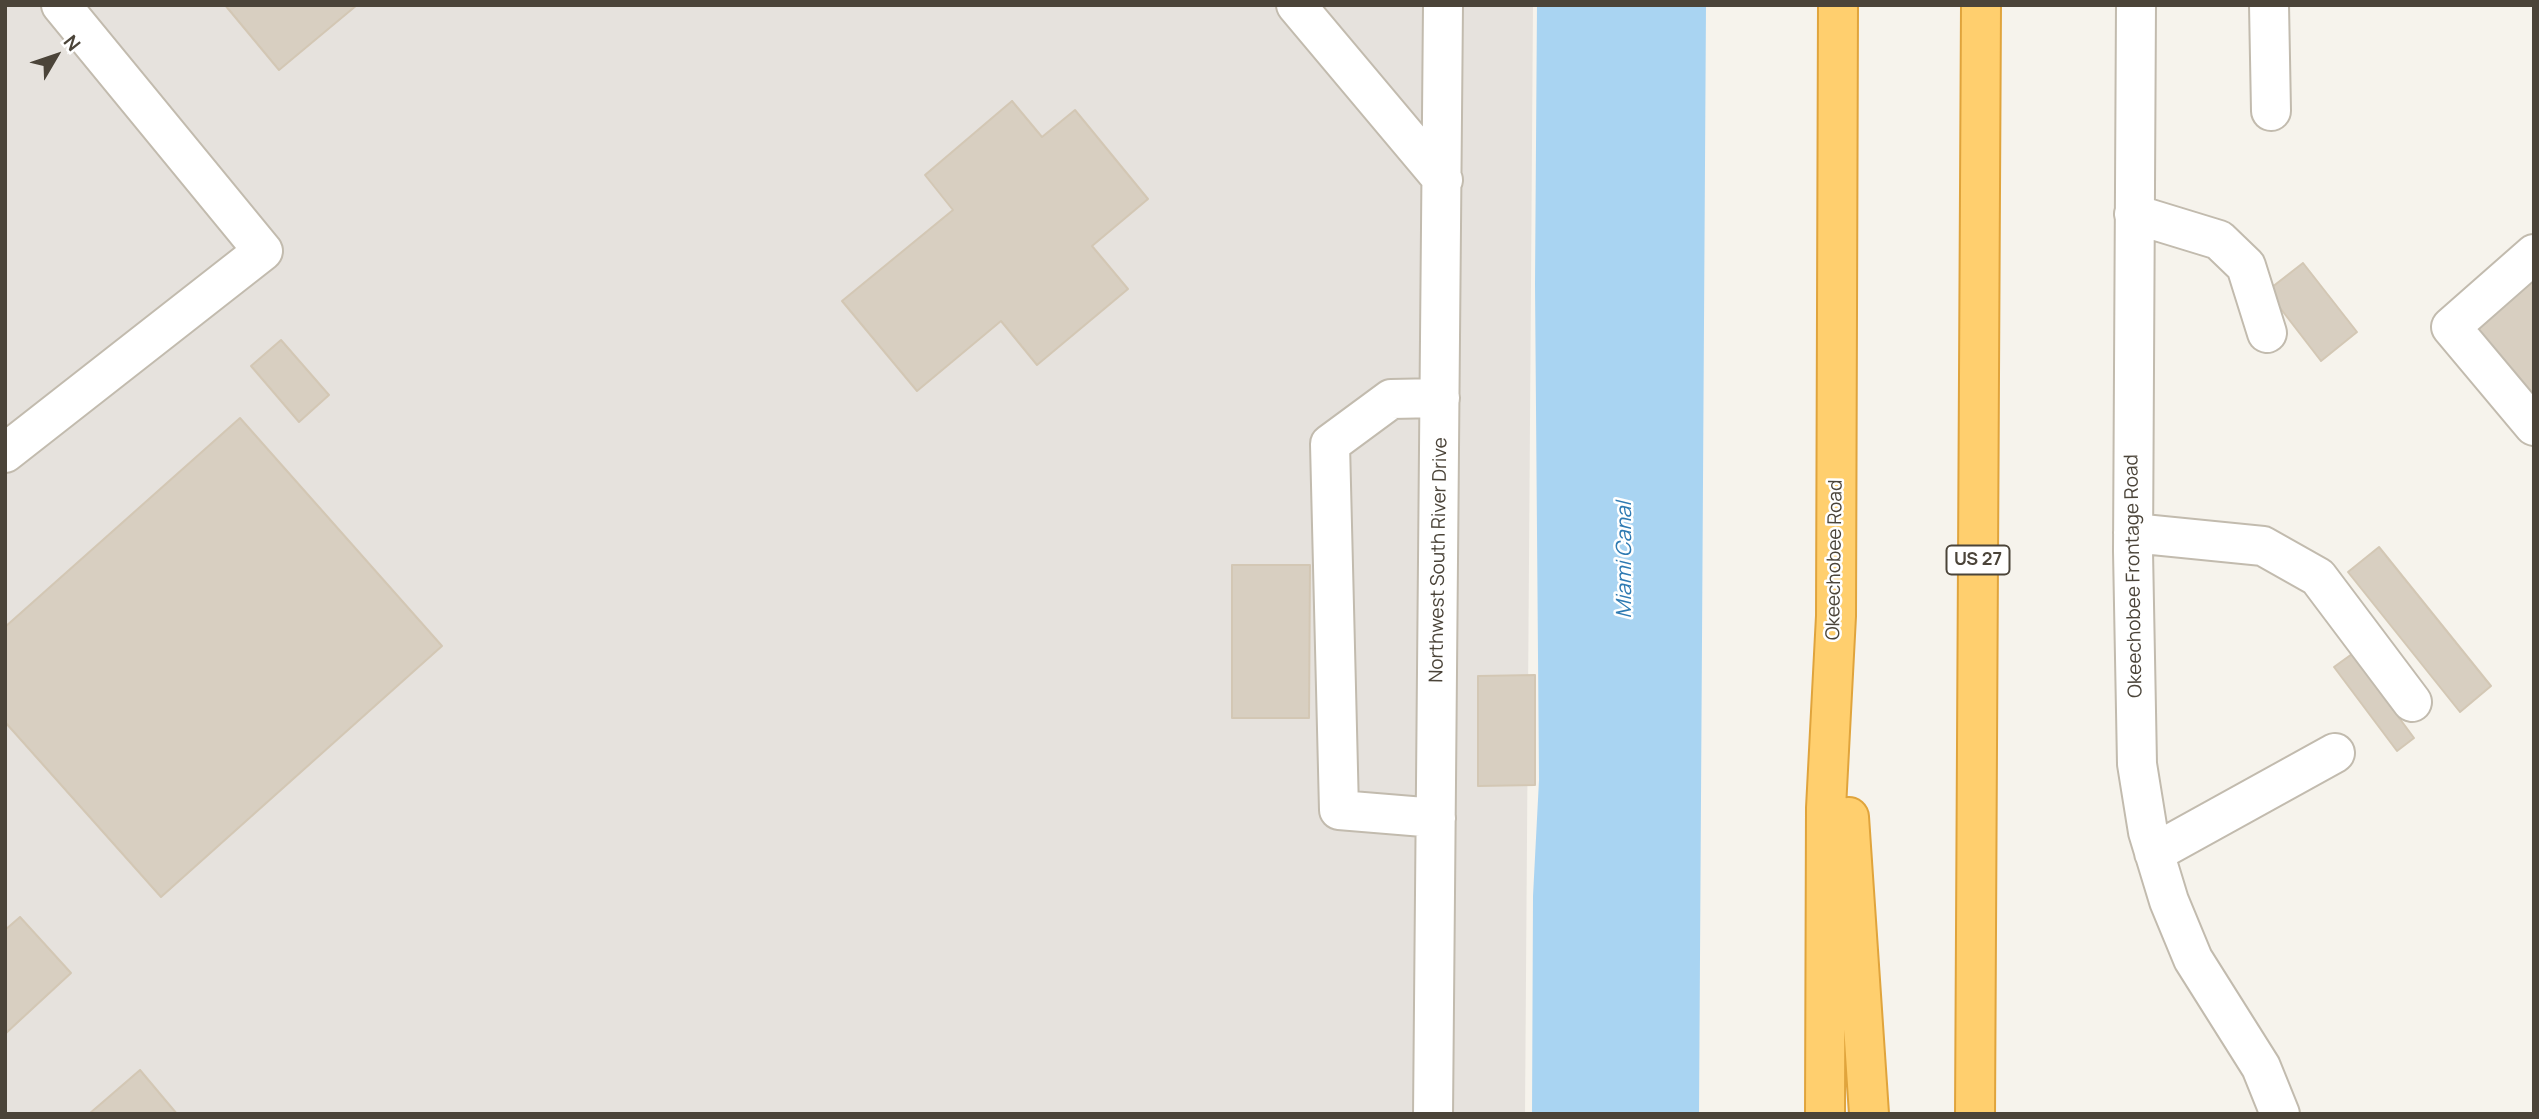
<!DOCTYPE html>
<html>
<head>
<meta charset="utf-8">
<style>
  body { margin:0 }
  #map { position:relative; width:2539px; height:1119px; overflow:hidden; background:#f6f3ec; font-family:Manrope,sans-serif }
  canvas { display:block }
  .frame { position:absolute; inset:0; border:7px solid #4b4439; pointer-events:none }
  .north { position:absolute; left:21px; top:21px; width:70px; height:70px; -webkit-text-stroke:5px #fff; paint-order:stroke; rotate:51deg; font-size:19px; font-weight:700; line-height:28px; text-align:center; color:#4b4439 }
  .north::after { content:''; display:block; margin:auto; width:24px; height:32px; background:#4b4439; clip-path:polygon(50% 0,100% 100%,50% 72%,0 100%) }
</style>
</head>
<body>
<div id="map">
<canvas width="2539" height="1119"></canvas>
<div class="frame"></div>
<div class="north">N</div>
</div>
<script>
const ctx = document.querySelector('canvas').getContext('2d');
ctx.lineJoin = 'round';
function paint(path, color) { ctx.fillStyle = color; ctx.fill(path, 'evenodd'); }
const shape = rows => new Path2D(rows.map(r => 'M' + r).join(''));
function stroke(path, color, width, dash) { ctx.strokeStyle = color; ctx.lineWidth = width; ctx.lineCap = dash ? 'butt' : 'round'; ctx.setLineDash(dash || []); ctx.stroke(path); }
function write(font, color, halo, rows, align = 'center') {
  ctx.font = font + ' Manrope,sans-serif'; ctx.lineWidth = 5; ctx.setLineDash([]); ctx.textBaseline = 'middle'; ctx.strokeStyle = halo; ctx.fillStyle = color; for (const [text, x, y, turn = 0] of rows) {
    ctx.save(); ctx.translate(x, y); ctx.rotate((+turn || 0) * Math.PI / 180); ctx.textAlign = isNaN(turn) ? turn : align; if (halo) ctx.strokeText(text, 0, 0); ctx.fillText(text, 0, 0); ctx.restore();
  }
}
paint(shape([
  [5,5,1533,5,1525,1114,5,1114]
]), '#e6e2dd');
paint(shape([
  [1537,5,1706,5,1699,1114,1532,1114,1533,896,1539,780,1535,284]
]), '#a9d4f2');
const building = shape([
  [225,5,357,5,279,70,225,5],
  [1012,101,1042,137,1075,110,1148,199,1092,246,1128,289,1037,365,1001,321,917,391,842,301,953,210,925,175,1012,101],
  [2303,263,2357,332,2321,361,2267,291,2303,263],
  [2534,271,2534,401,2459,334,2534,271],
  [281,340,329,395,299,422,251,366,281,340],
  [240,418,442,646,161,897,5,722,5,627,240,418],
  [2379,547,2491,686,2460,712,2348,572,2379,547],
  [1232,565,1310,565,1309,718,1232,718,1232,565],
  [2352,654,2414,738,2397,751,2334,667,2352,654],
  [1535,675,1535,785,1478,786,1478,676,1535,675],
  [20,917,71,973,5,1034,5,930,20,917],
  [140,1070,177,1114,89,1114,140,1070]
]);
paint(building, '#d8cfc1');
stroke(building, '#d3c7b4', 2);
const minor = shape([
  [1296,5,1443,180],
  [2136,5,2133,551,2137,764,2148,832,2169,901,2193,959,2261,1067,2280,1114],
  [2269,5,2271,111],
  [2134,214,2219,240,2246,266,2267,333],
  [2534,254,2451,327,2534,426],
  [5,453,263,251,61,5],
  [2133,533,2263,546,2318,577,2412,702],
  [1436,818,1339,810,1330,444,1391,399,1440,398],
  [2154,853,2335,753],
  [1433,1114,1443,5]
]);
const highway = shape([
  [1849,817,1869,1114],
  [1825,1114,1826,808,1836,616,1838,5],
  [1975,1114,1981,5]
]);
stroke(minor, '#c2bbae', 42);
stroke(highway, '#e0a43c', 42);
stroke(minor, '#fff', 38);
stroke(highway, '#ffcf6e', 38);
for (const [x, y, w] of [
  [1978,560,63]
]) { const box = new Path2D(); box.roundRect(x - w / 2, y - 14.5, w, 29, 5); ctx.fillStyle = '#fff'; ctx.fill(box); stroke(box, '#4b4439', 2); }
write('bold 18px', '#4b4439', null, [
  ["US 27",1978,560]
]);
write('19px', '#4b4439', '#fff', [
  ["Northwest South River Drive",1439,560,-89],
  ["Okeechobee Road",1835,560,-89],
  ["Okeechobee Frontage Road",2134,576,-91]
]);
write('italic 21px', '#2e7ab2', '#fff', [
  ["Miami Canal",1625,560,-90]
]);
</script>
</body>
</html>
